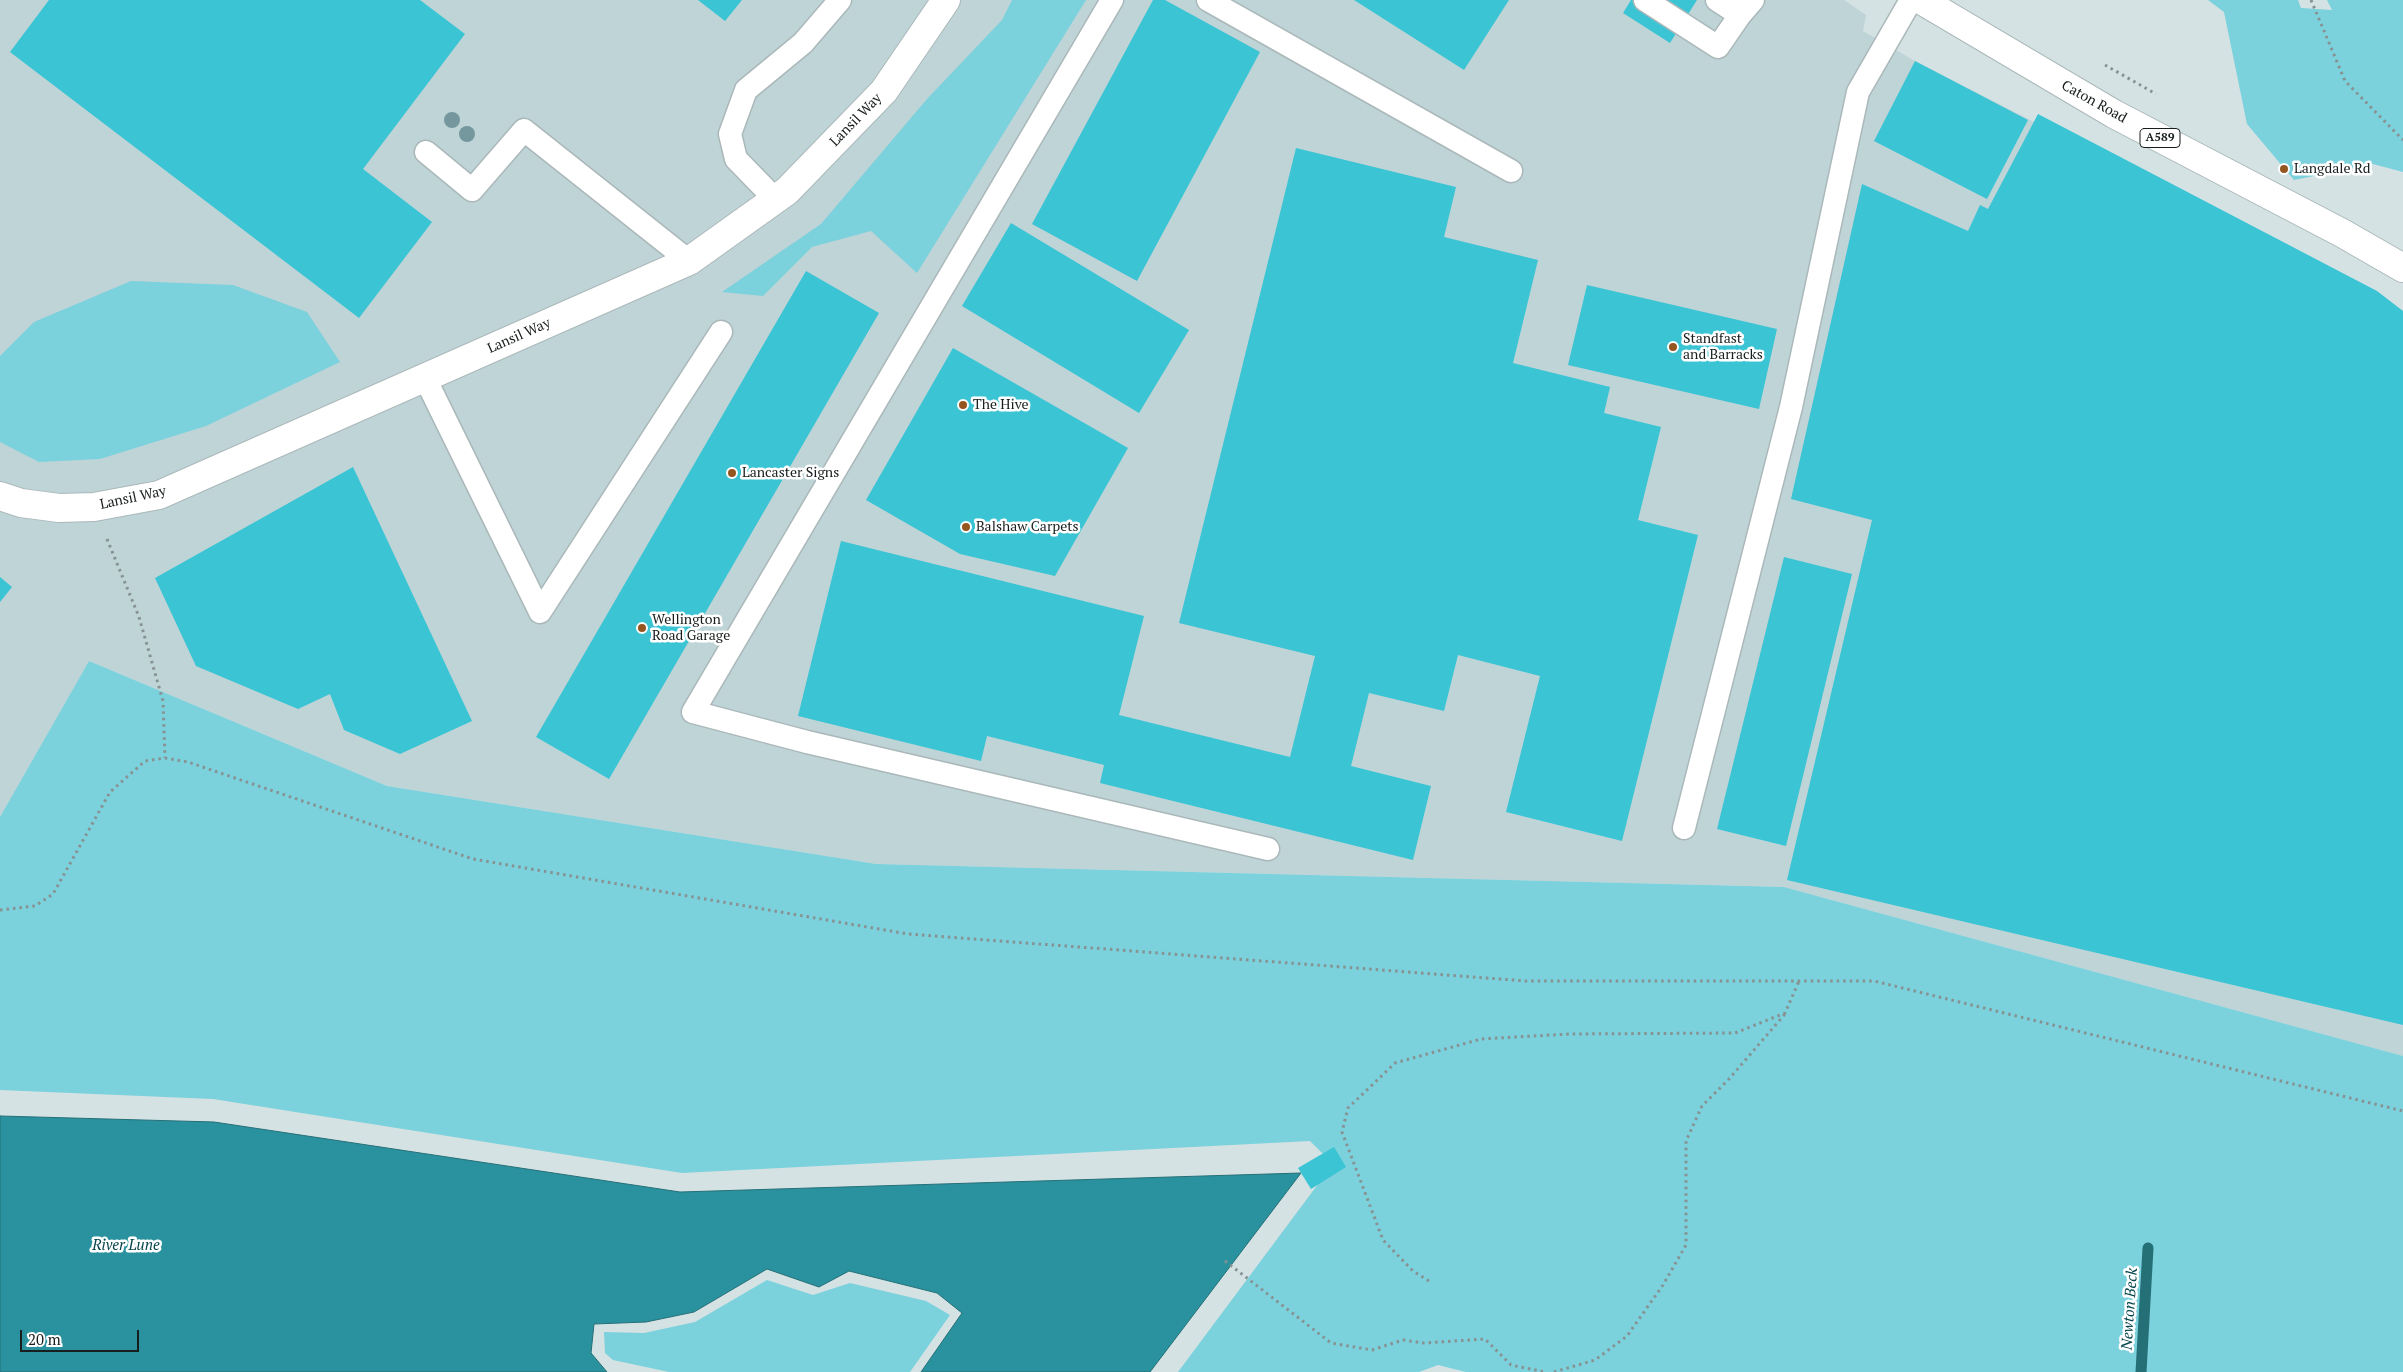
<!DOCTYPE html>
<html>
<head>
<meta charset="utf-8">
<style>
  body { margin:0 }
  #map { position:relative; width:2403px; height:1372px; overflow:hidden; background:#d4e2e4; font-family:"PT Serif",serif }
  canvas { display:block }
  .scale { position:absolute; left:20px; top:1330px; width:119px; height:22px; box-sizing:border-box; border:2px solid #181d1d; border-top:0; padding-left:6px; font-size:15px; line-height:18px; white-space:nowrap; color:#181d1d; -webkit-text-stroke:4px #fff; paint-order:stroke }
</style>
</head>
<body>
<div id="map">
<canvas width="2403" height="1372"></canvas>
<div class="scale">20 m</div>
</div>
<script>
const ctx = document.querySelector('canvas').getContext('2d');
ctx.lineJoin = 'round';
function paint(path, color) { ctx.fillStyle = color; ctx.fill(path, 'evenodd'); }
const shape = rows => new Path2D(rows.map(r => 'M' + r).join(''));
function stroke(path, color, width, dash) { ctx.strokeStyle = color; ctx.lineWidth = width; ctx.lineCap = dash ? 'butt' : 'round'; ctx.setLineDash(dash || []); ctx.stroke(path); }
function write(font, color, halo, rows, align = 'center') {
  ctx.font = font + ' "PT Serif",serif'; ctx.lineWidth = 5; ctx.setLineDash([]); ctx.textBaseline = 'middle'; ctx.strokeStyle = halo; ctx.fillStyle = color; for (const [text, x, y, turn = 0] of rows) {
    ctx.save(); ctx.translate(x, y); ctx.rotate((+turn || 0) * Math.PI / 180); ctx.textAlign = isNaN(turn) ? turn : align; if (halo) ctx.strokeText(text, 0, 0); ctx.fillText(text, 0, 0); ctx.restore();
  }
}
paint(shape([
  [0,0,1844,0,1866,15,1863,31,1915,61,2403,311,2403,1056,1784,887,876,864,387,786,89,661,0,817]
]), '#bed4d7');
paint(shape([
  [1012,0,1086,0,917,273,871,231,812,247,763,296,722,292,821,224,927,99,1002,20],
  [2208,0,2298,0,2301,8,2332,10,2327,0,2403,0,2403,172,2373,164,2294,180,2247,124,2224,12],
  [131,281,233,285,307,312,340,362,206,426,100,459,39,462,0,442,0,356,34,322],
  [89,661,387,786,876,864,1784,887,2403,1056,2403,1372,1466,1372,1438,1365,1419,1372,1178,1372,1333,1164,1310,1141,682,1173,213,1099,0,1090,0,817],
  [767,1280,813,1295,850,1283,926,1301,950,1315,910,1372,669,1372,613,1360,605,1353,604,1332,644,1333,695,1322]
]), '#7bd1dc');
const water = shape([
  [0,1116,214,1122,680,1192,1301,1173,1150,1372,921,1372,962,1313,937,1293,849,1271,819,1287,767,1269,694,1312,646,1322,594,1324,591,1353,607,1372,0,1372,0,1116]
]);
paint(water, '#2a929e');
stroke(water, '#256f77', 1);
stroke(shape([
  [2141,1372,2148,1248]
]), '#256f77', 11);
paint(shape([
  [49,0,420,0,465,34,363,169,432,222,359,318,10,52],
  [698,0,742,0,725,21],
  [1153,0,1165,0,1260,52,1137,281,1032,224],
  [1354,0,1509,0,1464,70],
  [1631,0,1697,0,1670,43,1623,13],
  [1915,61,2028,120,1987,199,1874,141],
  [2038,114,2377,291,2403,311,2403,1025,1787,880,1872,520,1791,499,1862,184,1968,231,1980,205,1988,209],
  [1296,148,1456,187,1444,237,1538,260,1513,363,1610,387,1604,413,1661,427,1638,520,1698,535,1622,841,1506,812,1540,676,1458,655,1444,711,1369,693,1351,766,1431,786,1413,860,1100,783,1104,765,987,736,981,761,798,716,841,541,1144,616,1119,715,1290,757,1315,656,1179,623],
  [1011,223,1189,330,1139,413,962,306],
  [806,271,879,313,609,779,536,737],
  [1587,285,1777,329,1759,409,1568,365],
  [953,348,1128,448,1055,576,960,554,866,500],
  [353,467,472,721,400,754,344,730,330,694,298,709,196,666,155,578],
  [1784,557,1852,574,1786,846,1717,829],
  [0,577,12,587,0,602],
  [1334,1147,1346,1167,1311,1189,1298,1168]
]), '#3ac4d4');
const service = shape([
  [1112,0,693,712,807,742,1268,849],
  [1208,0,1511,171],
  [1645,0,1718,47,1740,15],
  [1717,0,1740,15,1753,0],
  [426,152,472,190,524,130,689,261],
  [775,199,736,159,730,134,746,90,803,43,840,0],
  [425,378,540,612,721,332],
  [1684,828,1791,407,1858,92,1911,0]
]);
const minor = shape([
  [0,496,21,503,59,508,94,507,159,495,689,261,787,191,884,91,946,0]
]);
const primary = shape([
  [1921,0,2114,114,2342,233,2403,268]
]);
stroke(service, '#abb8ba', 25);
stroke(minor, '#abb8ba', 30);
stroke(primary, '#abb8ba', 30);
stroke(shape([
  [2311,0,2345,81,2403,140],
  [2105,65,2156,94],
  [107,539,139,617,163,701,165,758],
  [0,910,35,906,53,894,110,792,145,761,165,758,188,762,473,859,908,934,1526,981,1874,981,2403,1111],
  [1225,1261,1331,1343,1372,1350,1403,1340,1424,1343,1485,1339,1511,1365,1545,1372],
  [1429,1281,1413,1271,1383,1240,1342,1132,1348,1108,1395,1063,1481,1039,1569,1034,1735,1033,1785,1013,1799,981],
  [1554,1372,1595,1360,1627,1336,1663,1285,1686,1245,1686,1141,1702,1106,1729,1079,1785,1014]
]), '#879293', 3, [2.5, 4]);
stroke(service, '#fff', 22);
stroke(minor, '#fff', 28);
stroke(primary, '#fff', 28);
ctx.fillStyle = '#74989d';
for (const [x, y] of [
  [452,120],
  [467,134]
]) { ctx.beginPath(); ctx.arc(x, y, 8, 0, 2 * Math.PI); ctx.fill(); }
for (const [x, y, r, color] of [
  [2284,169,5,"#95551f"],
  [1673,347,5,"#95551f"],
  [963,405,5,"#95551f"],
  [732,473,5,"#95551f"],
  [966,527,5,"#95551f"],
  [642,628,5,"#95551f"]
]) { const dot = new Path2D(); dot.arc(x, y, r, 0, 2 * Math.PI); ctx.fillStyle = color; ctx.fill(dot); stroke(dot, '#fff', 2); }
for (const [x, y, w] of [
  [2160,138,40]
]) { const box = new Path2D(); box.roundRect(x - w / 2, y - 9.5, w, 19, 4); ctx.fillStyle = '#fff'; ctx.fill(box); stroke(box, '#181d1d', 1); }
write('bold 12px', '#181d1d', null, [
  ["A589",2160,138]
]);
write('14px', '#181d1d', '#fff', [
  ["Caton Road",2094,102,29],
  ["Lansil Way",856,120,-46],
  ["Lansil Way",519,336,-24],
  ["Lansil Way",133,498,-12]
]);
write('14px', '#181d1d', '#fff', [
  ["Langdale Rd",2294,169],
  ["Standfast",1683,339],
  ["and Barracks",1683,355],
  ["The Hive",973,405],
  ["Lancaster Signs",742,473],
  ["Balshaw Carpets",976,527],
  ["Wellington",652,620],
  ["Road Garage",652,636]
], 'left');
write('italic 15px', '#07454c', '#fff', [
  ["River Lune",126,1246],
  ["Newton Beck",2130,1309,-86]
]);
</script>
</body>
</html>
